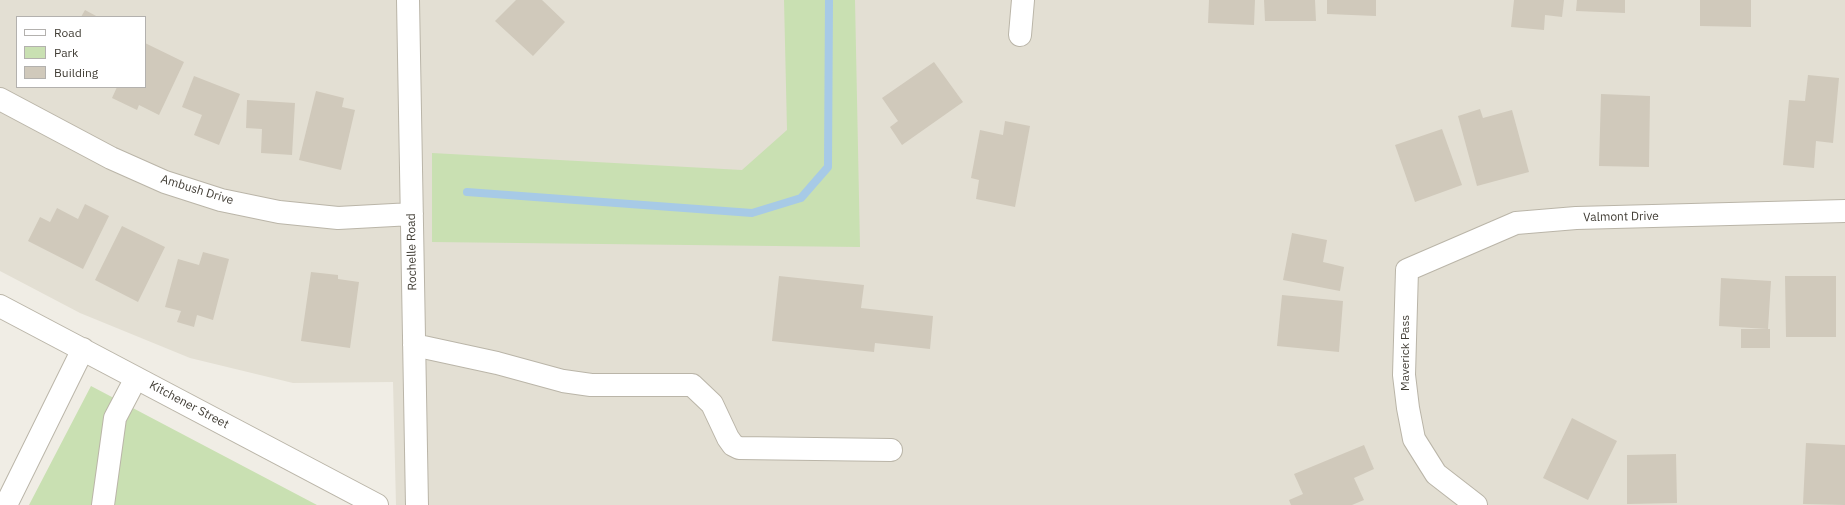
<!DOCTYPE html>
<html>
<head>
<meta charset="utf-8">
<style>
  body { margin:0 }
  #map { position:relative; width:1845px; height:505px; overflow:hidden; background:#f0ede5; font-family:"IBM Plex Sans",sans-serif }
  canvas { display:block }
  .legend { position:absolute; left:16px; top:16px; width:130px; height:72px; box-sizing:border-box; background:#fff; border:1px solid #b3b1ae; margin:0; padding:5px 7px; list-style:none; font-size:12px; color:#413d35 }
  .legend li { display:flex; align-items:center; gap:8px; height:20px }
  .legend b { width:20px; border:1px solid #b3b1ae }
</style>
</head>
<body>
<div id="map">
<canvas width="1845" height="505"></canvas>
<ul class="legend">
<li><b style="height:5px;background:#fff"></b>Road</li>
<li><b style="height:11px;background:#c9e0b2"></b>Park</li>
<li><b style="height:11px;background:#d0c9bb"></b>Building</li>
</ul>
</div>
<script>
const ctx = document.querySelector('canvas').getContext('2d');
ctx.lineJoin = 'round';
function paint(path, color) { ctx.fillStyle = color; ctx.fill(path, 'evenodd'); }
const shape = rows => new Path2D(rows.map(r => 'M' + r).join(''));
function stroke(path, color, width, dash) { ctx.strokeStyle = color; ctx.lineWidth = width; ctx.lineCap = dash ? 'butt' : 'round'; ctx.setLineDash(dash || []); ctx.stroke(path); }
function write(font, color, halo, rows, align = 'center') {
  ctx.font = font + ' "IBM Plex Sans",sans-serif'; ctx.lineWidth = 3.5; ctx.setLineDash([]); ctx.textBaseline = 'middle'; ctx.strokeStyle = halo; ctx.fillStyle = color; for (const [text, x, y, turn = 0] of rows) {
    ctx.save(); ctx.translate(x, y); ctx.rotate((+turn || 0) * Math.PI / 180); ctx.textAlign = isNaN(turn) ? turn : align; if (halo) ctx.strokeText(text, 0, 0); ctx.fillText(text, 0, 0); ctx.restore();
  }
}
paint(shape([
  [0,0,1845,0,1845,505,396,505,393,382,293,383,190,358,80,313,0,271],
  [17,17,145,17,145,87,17,87]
]), '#e3dfd3');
paint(shape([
  [784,0,855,0,860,247,432,242,432,153,742,170,787,130],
  [91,386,317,505,29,505]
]), '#c9e0b2');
stroke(shape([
  [467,192,752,213,801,198,828,167,829,0]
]), '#a7cae6', 8);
paint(shape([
  [516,0,542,0,565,22,533,56,495,21],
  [1209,0,1255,0,1254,25,1208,23],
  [1264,0,1315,0,1316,21,1265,21],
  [1327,0,1376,0,1376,16,1327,14],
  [1514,0,1564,0,1562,17,1545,15,1544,30,1511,27],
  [1577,0,1625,0,1625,13,1576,11],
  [1700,0,1751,0,1751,27,1700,26],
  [85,10,98,17,81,17],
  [145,43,184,62,159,115,139,105,137,110,112,98,117,87,145,87],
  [934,62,963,102,902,145,890,127,898,121,882,98],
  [1808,75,1839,78,1833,143,1816,141,1814,168,1783,165,1789,100,1805,101],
  [194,76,240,94,219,145,194,135,202,115,182,107],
  [316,91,344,98,342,107,355,110,341,170,299,160],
  [1601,94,1650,96,1649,167,1599,166],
  [247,100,295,103,292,155,261,153,262,129,246,128],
  [1480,109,1483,118,1512,110,1529,172,1477,186,1458,116],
  [1005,121,1030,126,1015,207,976,199,979,180,971,178,980,130,1003,135],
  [1442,129,1462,185,1415,202,1395,145],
  [85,204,109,216,83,269,28,241,40,217,50,222,57,208,78,219],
  [122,226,165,247,138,302,95,280],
  [1292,233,1327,240,1323,262,1344,267,1340,291,1283,280],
  [203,252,229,259,213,320,197,315,194,327,177,322,181,311,165,307,178,259,199,265],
  [311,272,338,275,338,279,359,282,350,348,301,341],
  [779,276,864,285,861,308,933,316,930,349,875,343,874,352,772,341],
  [1785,276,1836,276,1836,337,1786,337],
  [1721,278,1771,281,1768,329,1719,326],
  [1282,295,1343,301,1339,352,1277,346],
  [1741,329,1770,329,1770,348,1741,348],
  [1572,418,1617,441,1588,500,1543,478],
  [1806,443,1845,445,1845,505,1803,504],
  [1364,445,1374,469,1354,478,1364,500,1352,505,1291,505,1289,500,1303,494,1294,474],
  [1676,454,1677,503,1627,504,1627,455]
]), '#d0c9bb');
const minor = shape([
  [408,0,417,505],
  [1020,35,1023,0],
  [0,99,111,158,165,182,221,200,279,212,338,218,412,214],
  [0,306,377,505],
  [414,345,497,363,563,381,591,385,692,385,712,404,728,438,733,445,739,448,891,450],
  [6,505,83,349],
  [103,505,115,418,136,378],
  [1476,505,1436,474,1414,439,1408,408,1404,375,1407,270,1516,223,1576,218,1845,211]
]);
stroke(minor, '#bab5a8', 24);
stroke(minor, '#fff', 22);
write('12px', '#413d35', '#fff', [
  ["Ambush Drive",197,190,17],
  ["Valmont Drive",1621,217,-1],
  ["Rochelle Road",412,252,-91],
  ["Maverick Pass",1406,353,-90],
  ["Kitchener Street",189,405,28]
]);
</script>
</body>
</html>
